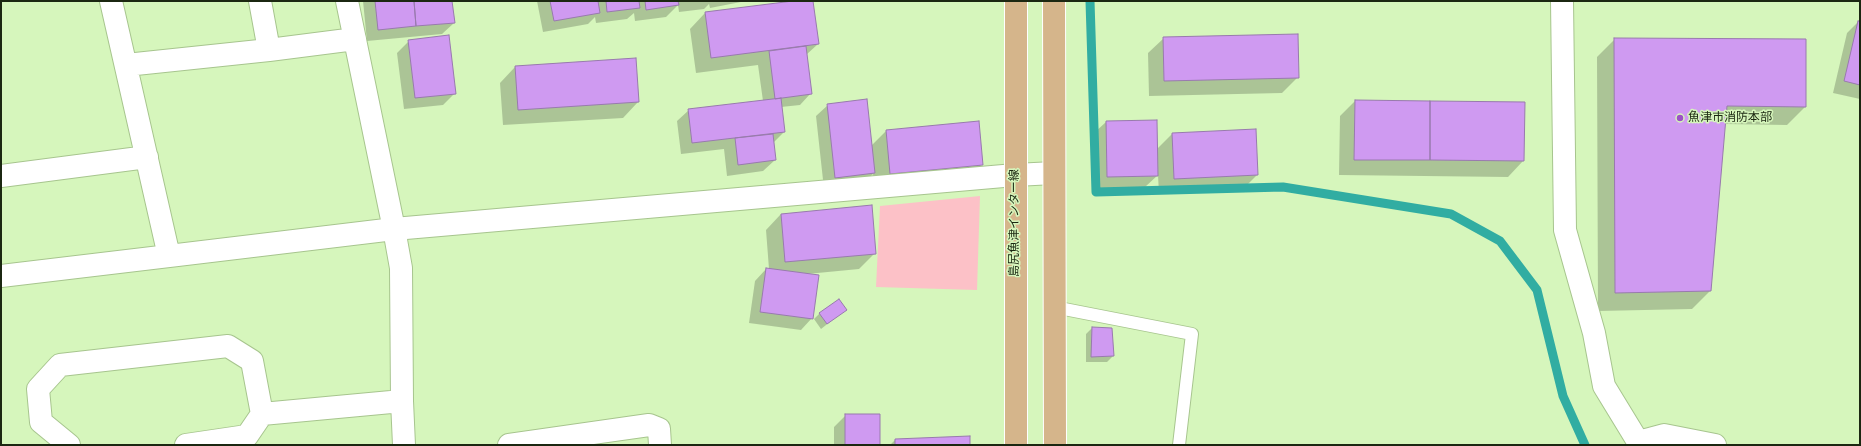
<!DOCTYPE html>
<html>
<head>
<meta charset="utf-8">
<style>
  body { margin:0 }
  #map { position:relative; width:1861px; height:446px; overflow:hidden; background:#d6f6bc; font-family:"Space Grotesk",sans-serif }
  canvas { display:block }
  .frame { position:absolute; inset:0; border:2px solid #1b2711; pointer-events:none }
</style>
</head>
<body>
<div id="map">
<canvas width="1861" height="446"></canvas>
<div class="frame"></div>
</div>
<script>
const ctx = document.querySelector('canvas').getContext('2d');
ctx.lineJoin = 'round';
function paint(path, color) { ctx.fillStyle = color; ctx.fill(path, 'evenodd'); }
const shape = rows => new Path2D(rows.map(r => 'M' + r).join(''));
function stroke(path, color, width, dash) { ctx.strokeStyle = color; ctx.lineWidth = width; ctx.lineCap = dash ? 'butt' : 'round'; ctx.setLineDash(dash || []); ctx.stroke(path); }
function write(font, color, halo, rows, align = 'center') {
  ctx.font = font + ' "Space Grotesk","Noto Sans JP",sans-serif'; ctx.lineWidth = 3; ctx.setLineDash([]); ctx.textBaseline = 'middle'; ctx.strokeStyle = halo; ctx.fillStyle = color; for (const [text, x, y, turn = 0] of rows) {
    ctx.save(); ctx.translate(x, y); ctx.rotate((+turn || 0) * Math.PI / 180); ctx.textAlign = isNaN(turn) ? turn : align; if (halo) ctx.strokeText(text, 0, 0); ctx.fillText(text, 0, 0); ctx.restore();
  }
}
paint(shape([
  [980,196,977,290,876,287,880,206]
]), '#fcc1c7');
paint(shape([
  [363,1,451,1,454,23,442,34,367,41],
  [537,1,746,1,710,8,709,4,704,9,679,12,678,5,666,17,635,21,634,13,627,19,596,23,595,17,588,24,543,32],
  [801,1,812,1,818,44,806,55,811,93,800,105,781,107,784,132,773,143,775,160,763,171,727,176,724,149,681,154,677,121,689,110,763,101,758,65,696,73,690,29,705,13],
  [1858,22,1860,22,1860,99,1833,93,1847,33],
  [1164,38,1298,77,1282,93,1149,96,1148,53],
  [1615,39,1805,107,1787,125,1724,124,1710,291,1692,309,1598,311,1597,57],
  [409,41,455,93,443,105,404,109,397,53],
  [515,67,638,102,623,118,503,125,500,83],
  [1355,101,1524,103,1523,161,1508,177,1339,175,1340,116],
  [828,105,871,146,886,131,982,164,967,180,875,189,873,174,862,184,824,189,816,116],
  [1156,121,1156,150,1172,134,1255,130,1257,175,1241,191,1159,194,1158,175,1145,187,1096,189,1094,133,1106,122],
  [781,214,875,253,859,269,807,274,812,318,801,330,749,323,755,281,766,269,769,269,766,230],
  [845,310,821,329,814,319,820,313],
  [1092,328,1111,329,1113,356,1107,362,1086,362,1086,334],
  [846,415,879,445,834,445,834,427],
  [895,440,969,445,890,445]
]), '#0003');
stroke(shape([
  [1090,1,1096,192,1283,187,1451,214,1500,241,1537,290,1563,396,1585,445]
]), '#31ada2', 9);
const building = shape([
  [375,1,414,1,416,26,378,30,375,1],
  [414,1,452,1,455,23,416,26,414,1],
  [550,1,598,1,600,13,554,21,550,1],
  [606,1,639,1,640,8,607,12,606,1],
  [645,1,678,1,679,5,646,10,645,1],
  [793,1,813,1,819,44,711,58,705,12,793,1],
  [1858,21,1860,21,1860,85,1844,81,1858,21],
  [1298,34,1299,78,1164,81,1163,37,1298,34],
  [449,35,456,94,415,98,408,40,449,35],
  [1614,38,1806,39,1806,107,1727,106,1711,291,1615,293,1614,38],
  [806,46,812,94,775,99,769,51,806,46],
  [636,58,639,102,518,110,515,66,636,58],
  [781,98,785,132,692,143,688,109,781,98],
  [867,99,875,173,835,178,827,104,867,99],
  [1355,100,1430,101,1430,160,1354,160,1355,100],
  [1430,101,1525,102,1524,161,1430,160,1430,101],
  [1157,120,1158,176,1107,177,1106,121,1157,120],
  [979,121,983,165,890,174,886,130,979,121],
  [1256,129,1258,175,1174,179,1172,133,1256,129],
  [773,134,776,160,738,165,735,138,773,134],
  [872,205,876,254,785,262,781,214,872,205],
  [766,268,819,275,813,319,760,312,766,268],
  [839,299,847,310,827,324,819,313,839,299],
  [1092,327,1112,328,1114,356,1091,357,1092,327],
  [845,414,880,414,880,445,845,445,845,414],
  [970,436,970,445,895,445,895,439,970,436]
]);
paint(building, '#cf9af1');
stroke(building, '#987aad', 1);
const lane = shape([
  [1054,307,1192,334,1179,445]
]);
const street = shape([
  [260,1,269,50],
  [347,1,394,229,1015,175,1054,173],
  [1562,1,1565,230,1594,333,1604,386,1640,445],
  [126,65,269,50,355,39],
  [1,176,147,157],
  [169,256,394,229,401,268,402,401],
  [1,276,169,256,111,1],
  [1638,442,1664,435,1715,445],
  [69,445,41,422,38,389,60,365,228,346,252,361,262,414,402,401,404,445],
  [186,445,247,436,262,414],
  [509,445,649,425,659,429,660,445]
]);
const primary = shape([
  [1016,1,1016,445],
  [1054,1,1055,445]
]);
stroke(lane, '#a7c58e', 14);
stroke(street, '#a7c58e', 24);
stroke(primary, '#fff', 24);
stroke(lane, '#fff', 12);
stroke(street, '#fff', 22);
stroke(primary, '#d5b58b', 22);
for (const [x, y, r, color] of [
  [1680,118,4,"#9c52c5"]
]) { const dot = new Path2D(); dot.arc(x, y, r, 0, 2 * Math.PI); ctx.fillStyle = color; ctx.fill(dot); stroke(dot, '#d6f6bc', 1.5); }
write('12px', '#1b2711', '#d6f6bc', [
  ["魚津市消防本部",1688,118]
], 'left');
write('12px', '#1b2711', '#d6f6bc', [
  ["島尻魚津インター線",1015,223,-90]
]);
</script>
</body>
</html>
